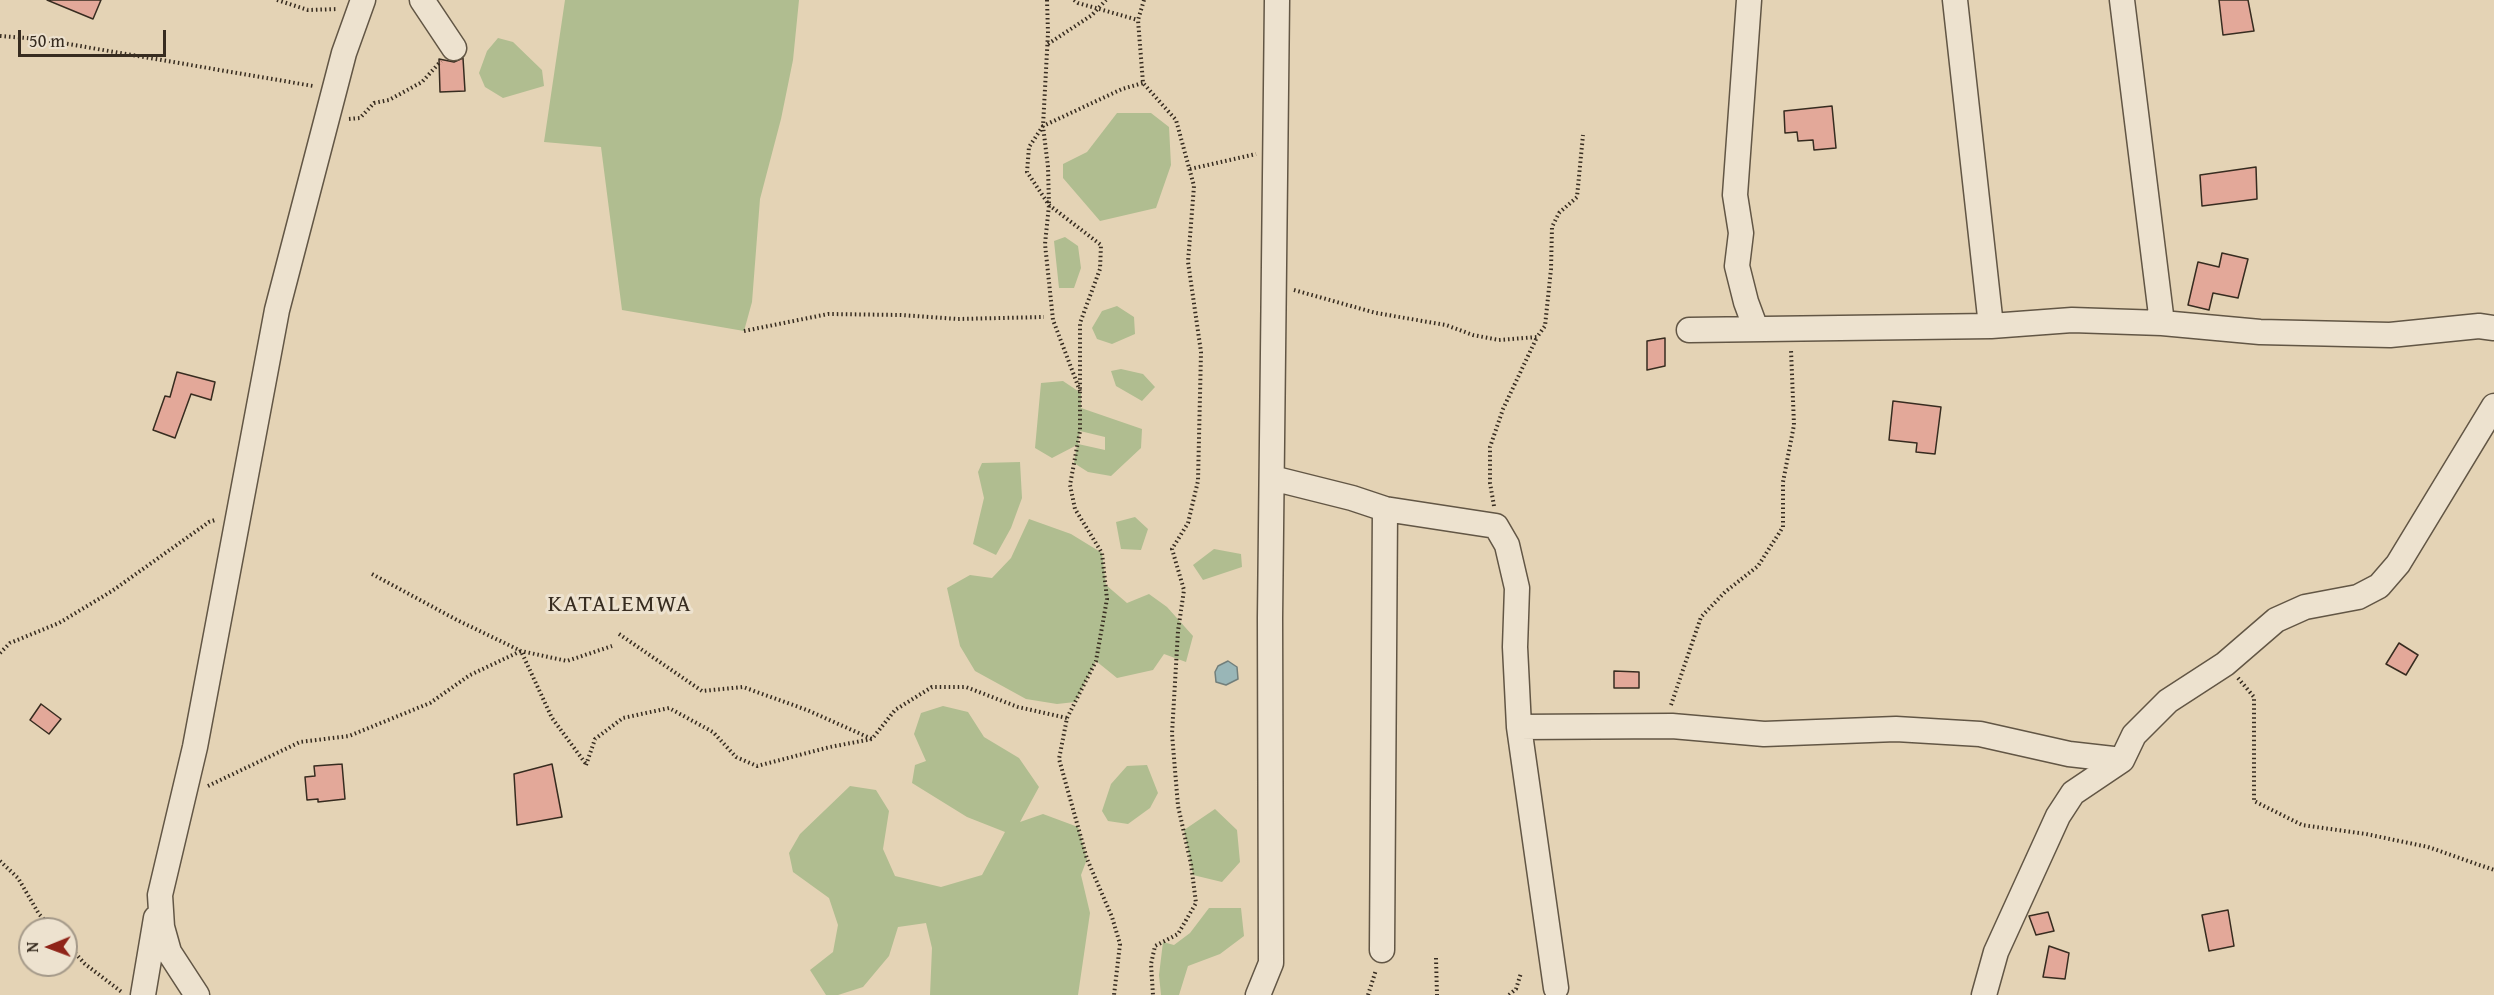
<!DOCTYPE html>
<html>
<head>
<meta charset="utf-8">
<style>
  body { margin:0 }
  #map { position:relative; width:2494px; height:995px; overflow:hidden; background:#e4d3b5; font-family:"Gentium Book Plus",serif }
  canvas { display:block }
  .north { position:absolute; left:18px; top:917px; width:60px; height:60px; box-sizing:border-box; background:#ede2cf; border:2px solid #a49989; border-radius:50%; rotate:269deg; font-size:16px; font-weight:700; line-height:24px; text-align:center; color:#372c20 }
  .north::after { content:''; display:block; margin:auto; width:21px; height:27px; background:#8f2418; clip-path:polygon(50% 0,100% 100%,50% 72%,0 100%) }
  .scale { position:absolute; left:18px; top:30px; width:148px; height:27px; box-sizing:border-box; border:3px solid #372c20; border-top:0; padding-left:8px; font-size:18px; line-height:21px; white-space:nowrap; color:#372c20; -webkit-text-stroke:4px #ede2cf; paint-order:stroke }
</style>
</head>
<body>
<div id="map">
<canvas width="2494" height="995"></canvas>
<div class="north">N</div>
<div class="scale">50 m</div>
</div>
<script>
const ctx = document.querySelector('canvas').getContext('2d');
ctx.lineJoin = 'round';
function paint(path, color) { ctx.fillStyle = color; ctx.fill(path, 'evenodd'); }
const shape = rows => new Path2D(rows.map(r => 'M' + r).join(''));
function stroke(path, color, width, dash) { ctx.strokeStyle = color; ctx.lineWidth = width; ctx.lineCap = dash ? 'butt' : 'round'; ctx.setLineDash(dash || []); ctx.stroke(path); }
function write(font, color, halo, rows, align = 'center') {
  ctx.font = font + ' "Gentium Book Plus",serif'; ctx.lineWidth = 6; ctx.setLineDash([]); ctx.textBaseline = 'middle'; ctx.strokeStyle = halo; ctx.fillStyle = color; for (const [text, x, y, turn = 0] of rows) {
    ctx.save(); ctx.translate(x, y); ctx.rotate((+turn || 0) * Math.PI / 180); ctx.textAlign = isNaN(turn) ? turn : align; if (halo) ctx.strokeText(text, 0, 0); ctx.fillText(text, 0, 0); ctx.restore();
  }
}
paint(shape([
  [565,0,799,0,793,60,781,119,760,199,752,302,744,331,622,310,601,147,544,142],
  [498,38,513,42,542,70,544,86,503,98,485,87,479,73,487,51],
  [1117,113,1151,113,1169,127,1171,165,1156,208,1100,221,1063,178,1063,164,1087,152],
  [1065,237,1078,246,1081,268,1074,288,1059,288,1054,241],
  [1117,306,1134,317,1135,334,1112,344,1097,339,1092,328,1102,311],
  [1121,369,1143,374,1155,387,1142,401,1116,386,1111,371],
  [1063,381,1081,393,1081,408,1142,429,1141,448,1111,476,1088,472,1074,463,1077,445,1052,458,1035,448,1041,383],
  [1080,431,1105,437,1105,450,1078,444],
  [1020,462,1022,498,1011,528,996,555,973,544,984,498,978,472,982,463],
  [1135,517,1148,529,1141,550,1121,549,1116,522],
  [1029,519,1071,534,1102,553,1106,585,1127,603,1149,594,1167,607,1193,636,1186,662,1164,654,1153,670,1117,678,1096,661,1075,702,1057,704,1026,699,975,671,960,646,947,588,970,575,992,578,1011,558],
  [1214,549,1241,554,1242,567,1203,580,1193,565],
  [943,706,968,712,984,737,1019,758,1039,787,1020,822,1043,814,1078,827,1087,859,1081,875,1090,913,1078,995,930,995,932,948,926,923,898,927,889,956,863,987,838,995,826,995,810,970,833,952,838,925,829,898,793,872,789,853,800,834,850,786,876,790,889,811,883,849,895,876,941,887,982,875,1005,832,967,817,912,783,915,765,926,761,914,734,921,713],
  [1147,765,1158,793,1150,808,1128,824,1108,821,1102,811,1111,784,1127,766],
  [1215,809,1237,830,1240,862,1222,882,1193,875,1184,830],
  [1209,908,1241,908,1244,936,1220,954,1188,966,1179,995,1161,995,1159,975,1163,942,1174,945,1190,933]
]), '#b0bd90');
const water = shape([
  [1228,661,1237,667,1238,679,1226,685,1216,682,1215,672,1218,666,1228,661]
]);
paint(water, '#99b6b7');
stroke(water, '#727f7b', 1.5);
const building = shape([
  [47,0,101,0,93,19,47,0],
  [2219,0,2248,0,2254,31,2223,35,2219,0],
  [463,58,465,91,440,92,439,59,454,62,463,58],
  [1832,106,1836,148,1814,150,1813,140,1798,141,1797,132,1785,133,1784,111,1832,106],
  [2256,167,2257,199,2202,206,2200,175,2256,167],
  [2222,253,2248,259,2238,298,2213,293,2209,310,2188,305,2198,262,2219,267,2222,253],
  [1665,338,1665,366,1647,370,1647,341,1665,338],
  [177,372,215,382,211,400,191,394,175,438,153,430,165,396,170,397,177,372],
  [1893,401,1941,407,1935,454,1916,452,1917,443,1889,440,1893,401],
  [2399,643,2418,655,2406,675,2386,664,2399,643],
  [1614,671,1639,672,1639,688,1614,688,1614,671],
  [41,704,61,719,49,734,30,720,41,704],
  [342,764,345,799,318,802,318,799,307,800,305,777,315,776,314,766,342,764],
  [552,764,562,817,517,825,514,774,552,764],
  [2228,910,2234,946,2209,951,2202,915,2228,910],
  [2048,912,2054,931,2036,935,2029,916,2048,912],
  [2049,946,2069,953,2065,979,2043,977,2049,946]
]);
paint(building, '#e3a899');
stroke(building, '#372c20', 1.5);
const minor = shape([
  [422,0,454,48],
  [1749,0,1735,195,1741,233,1737,266,1746,302,1756,329],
  [1955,0,1991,326],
  [2122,0,2162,323],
  [1689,330,1991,326,2072,320,2162,323,2260,332,2390,335,2479,326,2494,328],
  [1272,478,1352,498,1385,509,1496,526,1507,545,1517,588,1515,647,1519,727,1556,988],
  [1519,727,1672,726,1764,734,1896,729,1980,734,2069,754,2122,760,2134,735,2168,701,2225,664,2276,620,2305,607,2358,597,2379,586,2398,564,2494,406],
  [1382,950,1385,509],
  [143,995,156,918],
  [197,995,169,952,162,927,160,895,195,747,277,310,344,53,363,0],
  [1258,995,1271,963,1270,618,1277,0],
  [1984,995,1996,952,2058,816,2073,793,2122,760]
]);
stroke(minor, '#625645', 27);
stroke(shape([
  [277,0,308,10,338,9],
  [1047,0,1048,33,1043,126,1029,147,1027,172,1049,205,1101,245,1100,269,1080,323,1080,431,1070,485,1075,509,1102,553,1107,599,1096,661,1067,718,1059,759,1087,859,1112,917,1120,944,1114,995],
  [1074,0,1078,3,1138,20],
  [1144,0,1138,20,1143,83,1176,120,1194,186,1188,262,1201,352,1198,481,1188,523,1172,549,1184,590,1178,631,1172,734,1178,806,1191,864,1196,903,1178,934,1155,946,1151,964,1153,995],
  [0,36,39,39,313,86],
  [1048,44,1092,15,1106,0],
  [349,119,360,118,374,103,389,100,422,82,441,61],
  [1190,169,1256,154],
  [1294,290,1376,313,1446,325,1473,335,1499,340,1537,337,1545,326,1551,269,1552,227,1559,213,1577,197,1583,135],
  [744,331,828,314,901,315,958,319,1044,317],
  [1080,391,1053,320,1045,244,1049,205,1048,167,1043,126,1122,89,1143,83],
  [1494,506,1490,483,1490,447,1503,409,1537,337],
  [372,574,457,620,521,651,567,661,612,646],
  [619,634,702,691,743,687,807,710,872,739],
  [0,653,10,643,59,623,112,591,209,522,215,520],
  [2238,678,2254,697,2254,801,2302,825,2366,834,2428,847,2494,870],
  [1671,705,1701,617,1725,592,1758,566,1783,527,1783,482,1794,425,1791,350],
  [586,765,595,739,623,718,669,708,713,732,736,757,757,766,830,747,872,739,895,710,932,687,966,687,1018,707,1067,718],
  [208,786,300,742,349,736,430,703,470,675,521,651,552,718,586,764],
  [0,861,18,878,39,914,53,929],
  [66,943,85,964,123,993],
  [1436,958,1437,995],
  [1368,995,1376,970],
  [1509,995,1516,989,1521,973]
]), '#372c20', 4, [1.5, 3]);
stroke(minor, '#ede2cf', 24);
ctx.letterSpacing = '1.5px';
write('24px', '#372c20', '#ede2cf', [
  ["KATALEMWA",620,605]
]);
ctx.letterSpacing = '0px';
</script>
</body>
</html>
